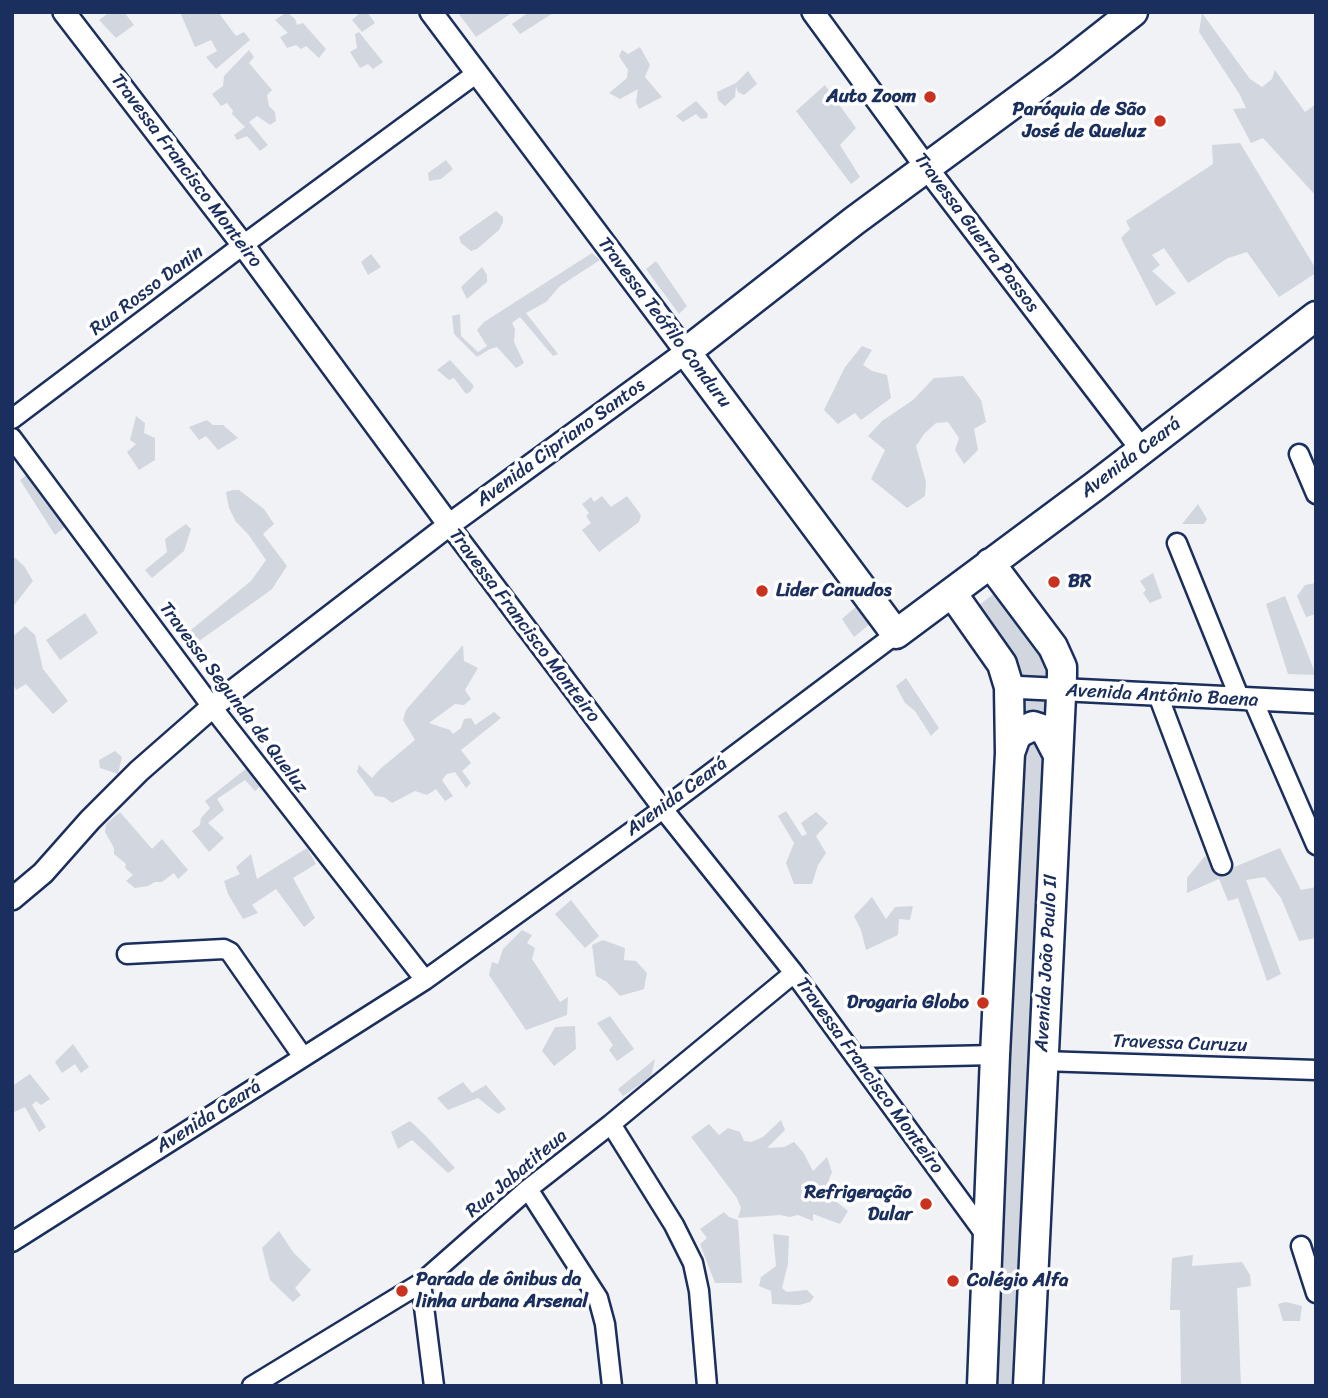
<!DOCTYPE html>
<html>
<head>
<meta charset="utf-8">
<style>
  body { margin:0 }
  #map { position:relative; width:1328px; height:1398px; overflow:hidden; background:#f1f2f5; font-family:Sriracha,sans-serif }
  canvas { display:block }
  .frame { position:absolute; inset:0; border:14px solid #1b2f5e; pointer-events:none }
</style>
</head>
<body>
<div id="map">
<canvas width="1328" height="1398"></canvas>
<div class="frame"></div>
</div>
<script>
const ctx = document.querySelector('canvas').getContext('2d');
ctx.lineJoin = 'round';
function paint(path, color) { ctx.fillStyle = color; ctx.fill(path, 'evenodd'); }
const shape = rows => new Path2D(rows.map(r => 'M' + r).join(''));
function stroke(path, color, width, dash) { ctx.strokeStyle = color; ctx.lineWidth = width; ctx.lineCap = dash ? 'butt' : 'round'; ctx.setLineDash(dash || []); ctx.stroke(path); }
function write(font, color, halo, rows, align = 'center') {
  ctx.font = font + ' Sriracha,sans-serif'; ctx.lineWidth = 7; ctx.setLineDash([]); ctx.textBaseline = 'middle'; ctx.strokeStyle = halo; ctx.fillStyle = color; for (const [text, x, y, turn = 0] of rows) {
    ctx.save(); ctx.translate(x, y); ctx.rotate((+turn || 0) * Math.PI / 180); ctx.textAlign = isNaN(turn) ? turn : align; if (halo) ctx.strokeText(text, 0, 0); ctx.fillText(text, 0, 0); ctx.restore();
  }
}
paint(shape([
  [110,12,124,12,134,25,116,38,99,20],
  [180,12,218,12,236,36,244,32,250,40,216,69,206,57,217,51,211,40,195,47],
  [287,12,295,19,297,25,303,23,326,49,319,58,306,46,301,49,296,45,287,48,280,37,288,33,275,20],
  [361,12,367,12,375,23,362,32,352,20],
  [462,12,513,12,476,37,459,14],
  [529,12,555,12,520,34,512,24],
  [1202,13,1250,79,1262,87,1272,79,1275,70,1305,112,1316,104,1316,196,1263,138,1251,143,1233,109,1246,108,1240,95,1199,32],
  [359,32,383,62,373,69,368,64,360,68,350,52,357,48,355,34],
  [640,47,650,65,645,77,662,97,639,109,636,102,638,89,620,99,609,93,627,78,628,70,619,56,622,50,628,54],
  [249,50,254,57,249,63,272,90,267,95,269,106,275,112,276,121,270,125,257,116,249,122,268,145,260,151,247,136,237,140,234,135,245,127,232,114,233,111,227,103,221,106,212,94,223,86,224,76],
  [748,71,757,84,744,95,738,92,736,86,735,97,725,106,718,100,717,92,736,83],
  [825,85,856,128,840,145,860,177,851,184,796,111],
  [696,101,708,114,707,118,701,119,696,114,683,122,676,116],
  [1240,143,1316,269,1316,273,1279,297,1247,252,1228,258,1188,283,1164,248,1152,255,1160,265,1152,271,1176,293,1156,306,1121,238,1130,229,1126,221,1213,164,1212,145],
  [446,160,453,169,441,179,429,181,428,173],
  [496,211,503,217,503,222,499,230,484,243,477,249,471,251,461,243,459,237],
  [592,253,600,260,560,286,546,302,526,313,558,354,553,356,520,317,512,323,515,329,514,342,524,363,516,368,497,347,490,349,477,357,454,334,452,316,460,314,461,336,478,352,487,346,477,330,484,322],
  [371,254,381,267,368,275,361,262],
  [656,261,687,306,679,314,646,269],
  [482,267,487,275,487,282,467,299,461,287],
  [862,346,872,350,863,365,872,371,887,375,891,398,861,420,855,413,838,424,824,410,845,367],
  [450,360,474,386,470,392,466,394,454,378,449,380,437,370],
  [963,376,981,400,986,422,974,429,978,450,964,464,955,450,959,438,948,422,936,423,924,434,916,446,926,482,925,496,907,508,871,479,885,450,868,436,882,421,913,400,934,378],
  [136,416,145,423,144,433,155,438,155,460,139,470,127,452,136,444,130,440],
  [207,420,213,425,223,425,238,438,218,450,206,436,199,440,189,427],
  [30,472,67,525,55,535,20,480],
  [233,490,239,490,264,509,274,524,263,534,287,566,272,589,264,595,192,646,186,634,251,581,266,560,248,534,236,522,229,508,226,492],
  [602,496,611,507,627,496,641,515,639,522,599,552,582,530,591,523,586,516,589,513,582,504,591,497,594,502],
  [1198,504,1207,519,1204,524,1182,524],
  [186,524,191,529,184,551,152,578,145,570,167,552,165,539],
  [13,556,24,566,33,581,12,608],
  [1153,573,1162,598,1150,603,1143,593,1146,590,1140,581],
  [1316,583,1316,614,1306,617,1297,596,1305,585],
  [999,590,1050,659,1052,681,1018,679,975,608],
  [1285,596,1316,675,1288,674,1266,604],
  [858,605,870,624,854,637,842,619],
  [85,613,98,633,60,660,46,640],
  [25,626,35,635,43,669,68,701,53,714,26,684,16,690,12,682,12,637],
  [463,645,464,661,478,668,465,690,471,699,464,705,455,704,429,723,450,730,453,734,461,728,464,719,471,718,475,725,494,712,501,718,461,750,471,763,462,771,471,783,466,788,455,772,447,774,442,780,453,796,445,801,436,789,427,795,415,791,392,803,384,797,375,796,357,772,359,765,372,778,380,769,415,740,403,720,406,710],
  [906,678,939,728,931,736,915,711,905,703,896,686],
  [1022,694,1056,696,1055,736,1023,725],
  [1023,738,1051,745,1026,1386,994,1386],
  [115,751,122,757,118,774,100,768,99,760],
  [247,768,262,785,255,791,245,780,217,799,224,810,208,823,224,838,209,852,192,831,200,825,201,818,210,808,205,801],
  [786,811,802,836,807,834,801,823,816,812,828,823,816,836,826,853,818,865,812,884,794,884,786,863,794,843,778,816],
  [120,812,152,849,162,839,188,870,178,879,174,873,162,882,155,882,148,886,135,888,126,881,133,875,125,868,126,864,114,854,114,848,105,832,106,824],
  [307,848,316,864,293,878,315,918,304,927,276,889,252,905,258,913,243,919,228,894,224,881,240,874,236,867,251,854,257,879],
  [1280,848,1301,890,1316,887,1316,938,1299,941,1281,898,1265,877,1246,880,1281,974,1267,981,1238,898,1228,901,1219,879,1187,893,1187,878,1205,856,1216,869,1232,868],
  [872,897,886,919,895,907,913,906,910,920,899,919,898,935,866,950,861,930,854,916],
  [571,900,599,936,585,948,555,914],
  [522,930,532,935,527,943,535,948,532,959,560,1002,568,997,567,1015,526,1030,489,975,492,962,498,964,503,949],
  [603,940,625,948,624,960,636,961,647,973,644,989,620,996,607,982,596,976,592,945],
  [610,1016,634,1049,617,1061,609,1050,613,1045,597,1023],
  [575,1026,576,1049,554,1066,542,1051,555,1027],
  [73,1044,89,1067,81,1073,75,1064,62,1073,55,1062],
  [655,1059,651,1077,623,1096,618,1089],
  [30,1074,50,1099,41,1105,36,1101,32,1105,46,1127,39,1132,25,1107,12,1113,12,1086],
  [463,1082,472,1093,486,1085,506,1109,498,1114,478,1098,448,1110,437,1098],
  [781,1120,785,1130,767,1148,784,1147,794,1142,803,1152,813,1171,827,1157,832,1172,824,1192,848,1211,840,1224,813,1214,813,1221,798,1215,790,1217,780,1215,738,1218,741,1208,737,1198,691,1137,709,1124,719,1135,728,1128,740,1132,744,1141,751,1142,763,1137],
  [410,1121,426,1136,455,1168,448,1173,412,1140,398,1149,391,1132],
  [724,1212,729,1217,738,1220,742,1283,715,1283,700,1244,707,1238,700,1229],
  [279,1231,293,1252,311,1270,295,1288,301,1295,293,1302,270,1280,262,1248],
  [773,1234,789,1236,788,1264,782,1288,787,1292,807,1290,814,1297,810,1302,799,1305,772,1304,771,1291,759,1286,761,1277,776,1266],
  [1193,1255,1192,1266,1242,1262,1250,1275,1251,1286,1237,1288,1241,1386,1181,1386,1180,1310,1170,1310,1172,1258],
  [1286,1302,1302,1306,1300,1321,1283,1321,1278,1304]
]), '#d2d6df');
const minor = shape([
  [12,419,243,245,477,73],
  [12,438,212,707,425,980],
  [1299,454,1316,494],
  [449,525,663,809,794,973,987,1237],
  [1177,543,1240,699],
  [1158,695,1222,865],
  [1253,700,1316,845],
  [127,954,224,949,230,952,303,1057],
  [856,1058,995,1055],
  [1042,1061,1316,1070],
  [611,1124,674,1225,693,1263,699,1291,707,1386],
  [528,1189,598,1298,605,1324,612,1386],
  [12,1242,425,980,663,809,896,634],
  [1301,1246,1316,1293],
  [421,1283,434,1386],
  [252,1386,421,1283,528,1189,611,1124,794,973]
]);
const tertiary = shape([
  [64,12,243,245,449,525],
  [813,12,926,167,1142,450],
  [1009,687,1316,702],
  [12,899,43,873,90,820,139,771,212,707,449,525,686,352,431,12]
]);
const primary = shape([
  [1133,12,1063,67,854,221,686,352,896,634,1095,486,1316,316],
  [990,563,1053,647,1062,667,1062,675,1028,1386],
  [952,593,1002,664,1009,687,1010,753,995,1055,982,1386],
  [1010,753,1015,739,1019,733,1033,726,1045,730,1057,753]
]);
stroke(minor, '#1b2f5e', 23);
stroke(tertiary, '#1b2f5e', 26);
stroke(primary, '#1b2f5e', 33);
stroke(minor, '#fff', 18);
stroke(tertiary, '#fff', 21);
stroke(primary, '#fff', 28);
for (const [x, y, r, color] of [
  [930,97,7,"#c8321e"],
  [1160,121,7,"#c8321e"],
  [1054,582,7,"#c8321e"],
  [762,591,7,"#c8321e"],
  [983,1003,7,"#c8321e"],
  [926,1204,7,"#c8321e"],
  [953,1281,7,"#c8321e"],
  [402,1291,7,"#c8321e"]
]) { const dot = new Path2D(); dot.arc(x, y, r, 0, 2 * Math.PI); ctx.fillStyle = color; ctx.fill(dot); stroke(dot, '#fff', 2.5); }
write('bold 19px', '#1b2f5e', '#fff', [
  ["Auto Zoom",916,97],
  ["Paróquia de São",1146,110],
  ["José de Queluz",1146,132],
  ["BR",1068,582,"left"],
  ["Lider Canudos",776,591,"left"],
  ["Drogaria Globo",969,1003],
  ["Refrigeração",912,1193],
  ["Dular",912,1215],
  ["Parada de ônibus da",416,1280,"left"],
  ["linha urbana Arsenal",416,1302,"left"],
  ["Colégio Alfa",967,1281,"left"]
], 'right');
write('19px', '#1b2f5e', '#fff', [
  ["Travessa Francisco Monteiro",186,171,53],
  ["Travessa Guerra Passos",976,233,53],
  ["Rua Rosso Danin",147,291,-37],
  ["Travessa Teófilo Conduru",664,323,53],
  ["Avenida Cipriano Santos",561,443,-36],
  ["Avenida Ceará",1131,458,-37],
  ["Travessa Francisco Monteiro",524,626,53],
  ["Avenida Antônio Baena",1162,696,3],
  ["Travessa Segunda de Queluz",233,698,53],
  ["Avenida Ceará",677,797,-36],
  ["Avenida João Paulo II",1047,963,-87],
  ["Travessa Curuzu",1180,1044,2],
  ["Travessa Francisco Monteiro",869,1076,54],
  ["Avenida Ceará",209,1117,-32],
  ["Rua Jabatiteua",517,1174,-40]
]);
</script>
</body>
</html>
